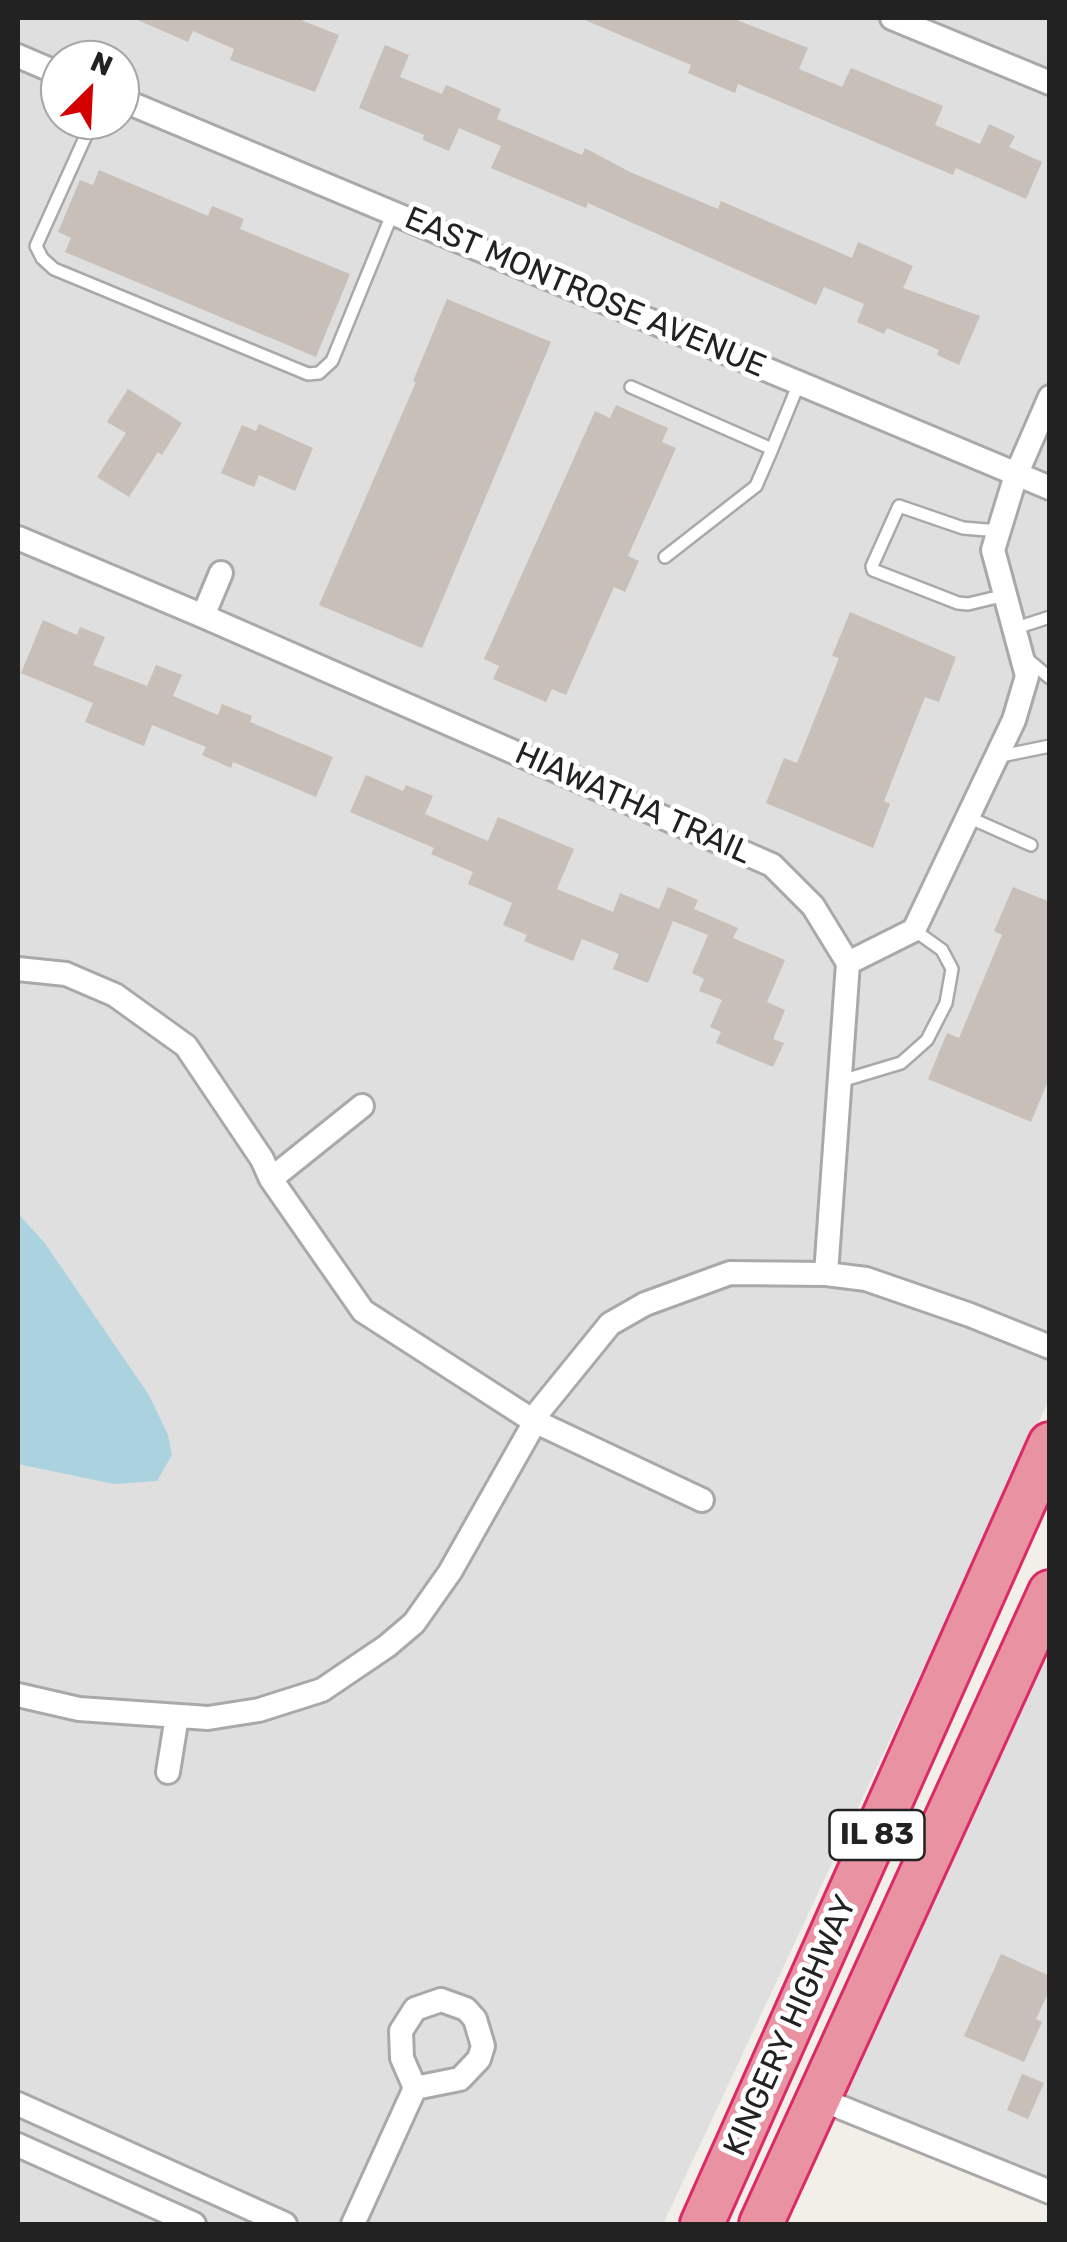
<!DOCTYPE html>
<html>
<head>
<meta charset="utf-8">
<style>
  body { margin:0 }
  #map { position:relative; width:1067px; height:2242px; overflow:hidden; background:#f2efe9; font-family:Rubik,sans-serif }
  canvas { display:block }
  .frame { position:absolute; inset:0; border:20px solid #222; pointer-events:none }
  .north { position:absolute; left:40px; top:40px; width:100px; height:100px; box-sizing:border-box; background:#fff; border:2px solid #a7a7a7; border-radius:50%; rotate:24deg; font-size:28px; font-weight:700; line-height:40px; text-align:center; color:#222 }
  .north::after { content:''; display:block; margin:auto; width:35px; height:45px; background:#d40000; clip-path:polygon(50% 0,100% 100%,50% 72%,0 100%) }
</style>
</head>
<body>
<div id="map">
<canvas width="1067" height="2242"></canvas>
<div class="frame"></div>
<div class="north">N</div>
</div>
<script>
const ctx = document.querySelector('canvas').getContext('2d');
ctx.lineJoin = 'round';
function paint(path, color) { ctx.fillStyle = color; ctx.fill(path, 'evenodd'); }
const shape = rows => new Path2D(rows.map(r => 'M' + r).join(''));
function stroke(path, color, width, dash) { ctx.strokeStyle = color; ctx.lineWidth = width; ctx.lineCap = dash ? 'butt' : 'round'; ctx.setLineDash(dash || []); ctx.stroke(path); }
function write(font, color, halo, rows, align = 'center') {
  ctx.font = font + ' Rubik,sans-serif'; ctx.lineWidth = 10; ctx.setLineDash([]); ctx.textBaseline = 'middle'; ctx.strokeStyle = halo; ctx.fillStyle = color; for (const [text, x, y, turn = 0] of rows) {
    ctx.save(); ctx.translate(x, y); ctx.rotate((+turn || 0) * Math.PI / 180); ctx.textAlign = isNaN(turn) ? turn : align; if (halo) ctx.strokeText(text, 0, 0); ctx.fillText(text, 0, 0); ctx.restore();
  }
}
paint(shape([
  [18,18,1049,18,1049,1400,663,2224,18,2224],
  [60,60,120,60,120,120,60,120],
  [1049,1619,1049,2181,834,2095]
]), '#e0dfdf');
paint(shape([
  [18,1214,44,1242,149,1395,168,1435,172,1455,157,1481,114,1484,18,1464]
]), '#aad3df');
paint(shape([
  [133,18,296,18,339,35,315,92,230,60,234,49,193,31,188,42],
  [580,18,732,18,808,48,799,69,842,87,851,68,943,106,935,125,980,144,989,124,1015,136,1009,147,1042,162,1026,199,956,168,953,175,738,84,735,93,688,73,691,65],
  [385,45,409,55,400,77,442,94,446,85,501,109,497,119,582,155,585,148,630,172,718,209,721,201,852,258,858,242,913,266,903,288,980,316,959,365,937,355,939,350,887,328,884,334,857,322,864,304,824,287,816,305,588,203,586,208,491,168,501,146,459,128,449,151,423,140,424,135,359,108],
  [99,170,208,216,212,206,244,219,240,229,350,274,316,357,65,252,71,238,58,232,80,180,93,185],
  [447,299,551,342,422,648,319,605,416,382,413,381],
  [128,389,182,423,162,455,158,452,129,497,97,477,126,433,107,422],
  [616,405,668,428,662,442,676,448,628,556,639,561,625,592,614,587,566,695,552,689,546,702,493,679,499,666,484,659,595,411,610,418],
  [259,424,313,448,295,491,259,475,254,487,221,473,242,425,256,431],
  [850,612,956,657,939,702,925,697,884,801,890,804,873,848,766,803,784,758,797,763,839,658,832,656],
  [43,620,77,635,80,627,105,637,93,665,147,686,156,665,182,675,173,696,218,715,222,704,252,716,250,722,333,757,316,797,233,762,231,768,202,755,206,747,152,725,144,746,85,722,93,703,21,673],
  [366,775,403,791,406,785,433,796,425,814,488,841,498,817,574,849,557,889,613,912,620,893,659,909,668,887,698,900,694,909,738,928,733,938,785,960,767,1002,785,1010,773,1039,784,1043,773,1067,716,1043,721,1032,710,1027,722,1000,699,991,704,979,692,973,708,935,673,921,648,983,613,969,619,954,582,939,573,961,524,941,527,935,503,925,512,903,468,884,473,872,431,854,434,848,350,812],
  [1013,887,1050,902,1050,1076,1031,1122,928,1079,947,1033,959,1038,1002,935,994,931],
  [1001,1954,1050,1976,1050,1989,1036,2019,1042,2022,1024,2062,964,2036],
  [1022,2074,1044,2083,1028,2119,1007,2110]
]), '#c7bfb8');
const lane = shape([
  [93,120,36,246,42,258,54,269,308,374,319,373,332,361,393,212],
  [631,387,772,449,799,383],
  [999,531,963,528,899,506,872,566,873,570,958,603,968,604,1006,595],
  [665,557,756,486,772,449],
  [1016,628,1050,617],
  [1026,658,1050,678],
  [996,757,1050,746],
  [968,817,1031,845],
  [841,1081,901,1063,927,1040,946,1003,952,969,942,950,914,930]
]);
const street = shape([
  [892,18,1050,83],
  [18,56,60,74],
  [120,99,1050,488],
  [18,538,203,616,772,865,813,906,848,963,826,1274],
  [203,616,221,573],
  [848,963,914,930,1014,720,1027,676,993,550,1016,475,1050,397],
  [18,969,66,974,115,995,186,1046,262,1159,271,1179,363,1311,532,1420],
  [271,1179,362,1106],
  [532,1420,610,1324,645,1304,730,1273,826,1274,866,1279,970,1315,1050,1347],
  [532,1420,702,1500],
  [18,1695,79,1709,208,1718,259,1710,322,1690,387,1646,414,1623,450,1572,536,1420],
  [168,1772,177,1716],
  [441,2000,466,2009,475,2019,483,2046,479,2059,460,2079,415,2088,402,2058,401,2031,415,2009,441,2000],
  [820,2099,1050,2192],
  [18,2104,285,2224],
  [18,2145,194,2224],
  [353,2224,415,2088]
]);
const highway = shape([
  [702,2224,1050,1444],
  [761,2224,1050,1592]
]);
stroke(lane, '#a9a9a9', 16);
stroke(street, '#a9a9a9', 28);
stroke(highway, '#dc2a67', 48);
stroke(lane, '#fff', 11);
stroke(street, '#fff', 22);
stroke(highway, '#e892a2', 42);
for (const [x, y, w] of [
  [877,1835,95]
]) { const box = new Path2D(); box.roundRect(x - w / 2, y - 25, w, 50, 8); ctx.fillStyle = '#fff'; ctx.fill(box); stroke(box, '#222', 2.5); }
write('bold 30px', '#222', null, [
  ["IL 83",877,1835]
]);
write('32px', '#222', '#fff', [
  ["EAST MONTROSE AVENUE",585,293,23],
  ["HIAWATHA TRAIL",633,804,24],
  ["KINGERY HIGHWAY",791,2026,-66]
]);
</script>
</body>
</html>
